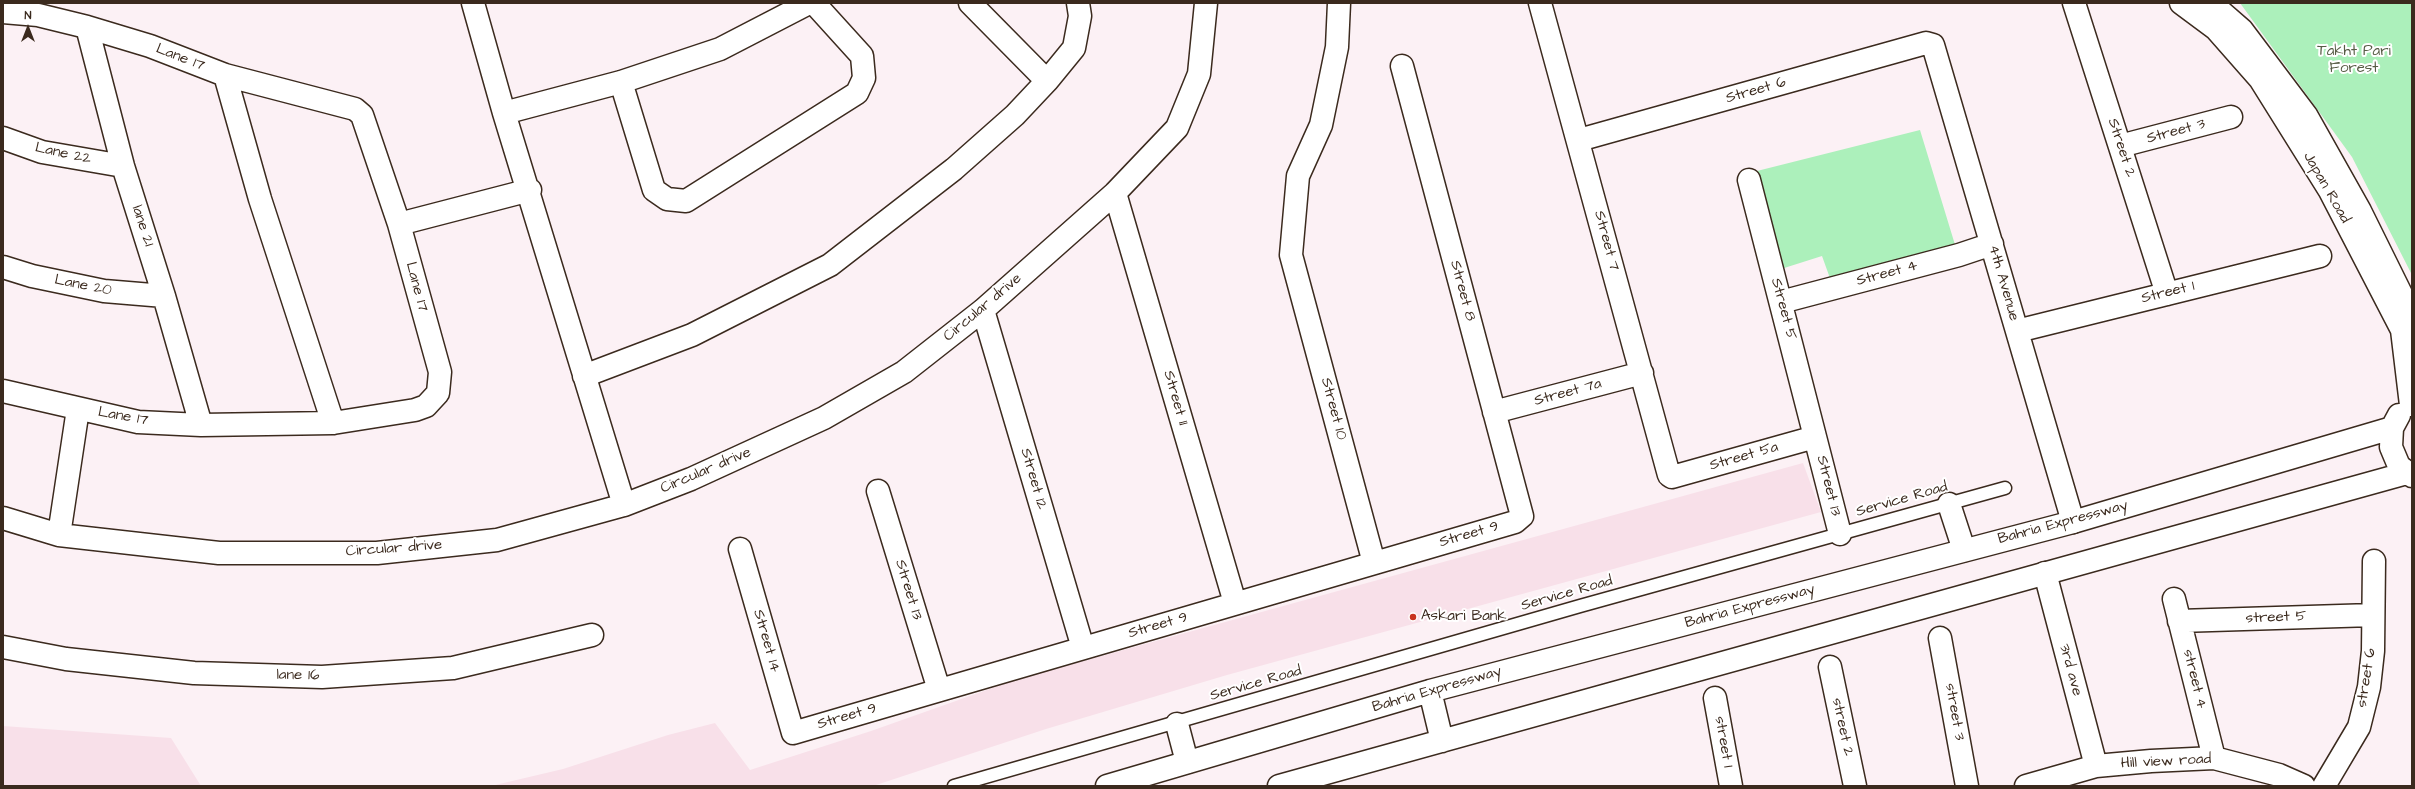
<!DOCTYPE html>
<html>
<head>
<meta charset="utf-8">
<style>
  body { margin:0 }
  #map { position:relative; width:2415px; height:789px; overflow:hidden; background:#fcf1f5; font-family:"Architects Daughter",sans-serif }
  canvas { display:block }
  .frame { position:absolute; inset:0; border:4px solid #3b2a1e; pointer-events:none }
  .north { position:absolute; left:8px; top:8px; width:40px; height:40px; -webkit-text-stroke:3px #fff; paint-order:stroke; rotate:0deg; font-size:11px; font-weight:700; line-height:16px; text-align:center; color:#3b2a1e }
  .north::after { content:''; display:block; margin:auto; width:14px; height:18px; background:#3b2a1e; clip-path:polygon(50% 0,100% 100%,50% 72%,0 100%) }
</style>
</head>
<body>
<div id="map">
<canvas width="2415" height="789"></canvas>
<div class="frame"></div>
<div class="north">N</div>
</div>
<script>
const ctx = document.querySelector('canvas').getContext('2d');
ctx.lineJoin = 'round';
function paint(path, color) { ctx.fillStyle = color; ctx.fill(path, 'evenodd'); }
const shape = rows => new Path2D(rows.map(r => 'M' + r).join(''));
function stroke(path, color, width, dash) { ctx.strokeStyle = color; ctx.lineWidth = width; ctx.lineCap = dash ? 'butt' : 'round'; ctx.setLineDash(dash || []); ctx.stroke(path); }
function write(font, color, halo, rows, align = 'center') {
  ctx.font = font + ' "Architects Daughter",sans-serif'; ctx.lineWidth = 4; ctx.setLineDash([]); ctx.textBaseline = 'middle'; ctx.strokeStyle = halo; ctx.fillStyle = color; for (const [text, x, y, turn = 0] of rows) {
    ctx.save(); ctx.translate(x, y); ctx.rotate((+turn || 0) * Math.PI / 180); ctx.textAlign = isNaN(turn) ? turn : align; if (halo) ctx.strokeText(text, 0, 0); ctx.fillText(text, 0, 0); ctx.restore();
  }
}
paint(shape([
  [1803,463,1821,512,1227,675,1046,729,873,786,491,786,563,769,668,735,715,723,750,770,871,731,1018,679],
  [3,726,171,738,201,786,3,786]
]), '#f8e0e9');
paint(shape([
  [2240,3,2412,3,2412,275,2352,157],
  [1920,130,1956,248,1831,281,1822,256,1781,269,1749,173]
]), '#acf0bb');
const service = shape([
  [954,786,1580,606,2005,488]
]);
const minor = shape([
  [473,3,504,113,624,505],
  [970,3,1047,81],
  [1339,3,1337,47,1321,125,1298,176,1291,255,1374,563],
  [1540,3,1669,475,1672,477,1815,437],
  [2074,3,2167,294],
  [3,12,38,15,87,27,150,46,225,75,355,109,362,115,399,224,440,372,438,393,426,406,415,410,333,423,201,425,138,422,3,391],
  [87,27,123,166,164,296,201,425],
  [225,75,260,199,333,423],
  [621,82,654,190,667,199,686,201,857,93,864,78,862,56,814,3],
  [504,113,621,82,720,49,809,3],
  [3,138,42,152,123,166],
  [1579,140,1926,43,1933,45,2073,522],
  [2120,146,2231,117],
  [1749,180,1840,534],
  [1115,193,1235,603],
  [399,224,530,190],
  [3,267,32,276,104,291,164,296],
  [1781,302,1959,255,1992,244],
  [983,310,1083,648],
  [2017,331,2320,256],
  [584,376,692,335,830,265,954,169,1015,115,1047,81,1074,48,1080,16,1078,3],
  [1494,412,1642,373],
  [878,491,939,690],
  [1949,504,1964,550],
  [3,518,59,535,219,553,377,553,497,540,624,505,691,479,824,418,904,372,983,310,1115,193,1177,128,1199,74,1206,3],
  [59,535,78,409],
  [740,549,793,733,1515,522,1522,516,1402,66],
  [2045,573,2096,766],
  [2174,599,2214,758],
  [2179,621,2373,615],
  [1940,638,1967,786],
  [3,647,66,659,194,673,322,677,453,668,592,635],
  [1830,667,1855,786],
  [1715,698,1731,786],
  [1177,724,1187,762],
  [2026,786,2096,766,2151,761,2214,758,2279,775,2304,786],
  [2324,786,2359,727,2369,687,2373,651,2374,561]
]);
const secondary = shape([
  [2181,3,2216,29,2260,79,2330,191,2402,330,2411,405],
  [2211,3,2242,30,2306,115,2360,211,2412,316],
  [2399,415,2392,428,2391,447,2399,466,2412,476],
  [1430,691,1442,741],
  [1107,786,1430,691,2073,522,2392,428],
  [1279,786,2407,473]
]);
stroke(service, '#3b2a1e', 15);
stroke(minor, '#3b2a1e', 25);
stroke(secondary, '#3b2a1e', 25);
stroke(service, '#fff', 12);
stroke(minor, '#fff', 22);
stroke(secondary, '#fff', 22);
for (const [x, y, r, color] of [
  [1413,617,4,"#c8321e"]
]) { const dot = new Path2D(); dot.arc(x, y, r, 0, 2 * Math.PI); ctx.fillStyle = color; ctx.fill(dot); stroke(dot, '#fff', 1.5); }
write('15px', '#575c45', '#fff', [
  ["Takht Pari",2354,52],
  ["Forest",2354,69]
]);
write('15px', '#3b2a1e', '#fff', [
  ["Lane 17",180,58,21],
  ["Street 6",1756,91,-16],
  ["Street 3",2176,132,-15],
  ["Street 2",2121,148,72],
  ["Lane 22",63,154,12],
  ["Japan Road",2326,188,60],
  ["lane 21",142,226,72],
  ["Street 7",1606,241,75],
  ["Street 4",1887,274,-15],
  ["4th Avenue",2003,283,74],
  ["Lane 20",83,286,11],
  ["Lane 17",416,287,75],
  ["Street 8",1462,291,75],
  ["Street 1",2168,293,-14],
  ["Circular drive",983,308,-40],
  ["Street 5",1783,309,75],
  ["Street 7a",1568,393,-15],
  ["Street 11",1175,398,74],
  ["Street 10",1333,409,75],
  ["Lane 17",123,417,10],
  ["Street 5a",1744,457,-16],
  ["Circular drive",706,471,-23],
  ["Street 12",1033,479,74],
  ["Street 13",1828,486,76],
  ["Service Road",1902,500,-16],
  ["Bahria Expressway",2063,523,-15],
  ["Street 9",1469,535,-16],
  ["Circular drive",394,549,-4],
  ["Street 13",908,590,73],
  ["Service Road",1567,594,-16],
  ["Bahria Expressway",1750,607,-15],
  ["street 5",2276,618,-2],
  ["Street 9",1158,626,-16],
  ["Street 14",766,641,74],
  ["3rd ave",2070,670,75],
  ["lane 16",298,676,1],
  ["street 6",2367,678,-81],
  ["street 4",2194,679,76],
  ["Service Road",1256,684,-16],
  ["Bahria Expressway",1437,690,-16],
  ["street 3",1954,712,80],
  ["Street 9",847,717,-16],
  ["street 2",1842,727,78],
  ["street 1",1723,742,80],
  ["Hill view road",2166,762,-3]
]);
write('15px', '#3b2a1e', '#fff', [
  ["Askari Bank",1421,617]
], 'left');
</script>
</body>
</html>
